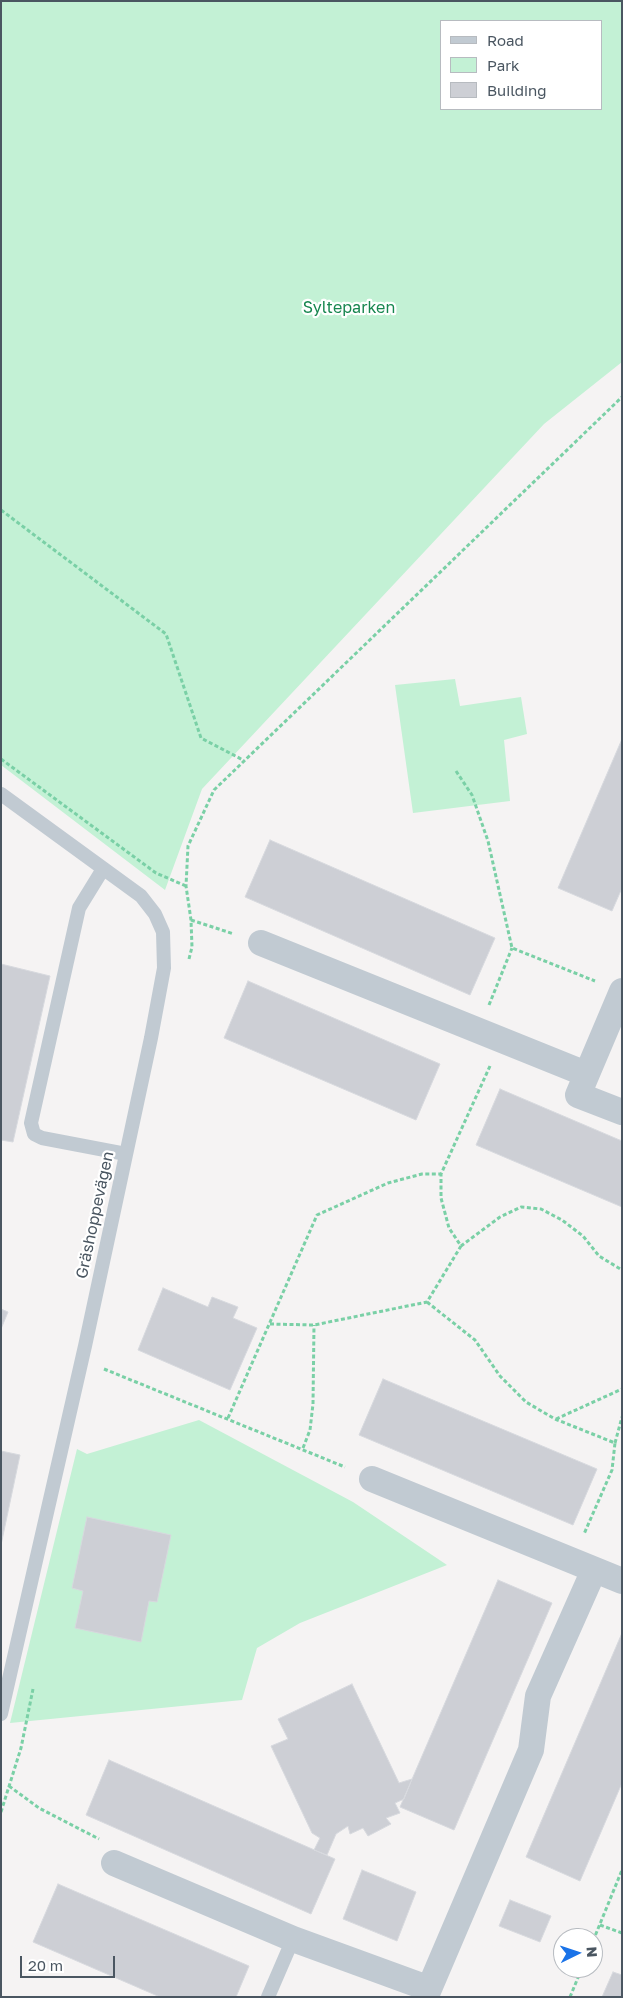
<!DOCTYPE html>
<html>
<head>
<meta charset="utf-8">
<style>
  body { margin:0 }
  #map { position:relative; width:623px; height:1998px; overflow:hidden; background:#f5f3f3; font-family:"Golos Text",sans-serif }
  canvas { display:block }
  .frame { position:absolute; inset:0; border:2px solid #4a5661; pointer-events:none }
  .legend { position:absolute; left:440px; top:20px; width:162px; height:90px; box-sizing:border-box; background:#fff; border:1px solid #b7bbc0; margin:0; padding:6px 9px; list-style:none; font-size:15px; color:#4a5661 }
  .legend li { display:flex; align-items:center; gap:10px; height:25px }
  .legend b { width:25px; border:1px solid #b7bbc0 }
  .north { position:absolute; left:553px; top:1928px; width:50px; height:50px; box-sizing:border-box; background:#fff; border:1px solid #b7bbc0; border-radius:50%; rotate:86deg; font-size:14px; font-weight:700; line-height:20px; text-align:center; color:#4a5661 }
  .north::after { content:''; display:block; margin:auto; width:18px; height:22px; background:#1a73e8; clip-path:polygon(50% 0,100% 100%,50% 72%,0 100%) }
  .scale { position:absolute; left:20px; top:1956px; width:95px; height:22px; box-sizing:border-box; border:2px solid #4a5661; border-top:0; padding-left:6px; font-size:15px; line-height:18px; white-space:nowrap; color:#4a5661; -webkit-text-stroke:4px #fff; paint-order:stroke }
</style>
</head>
<body>
<div id="map">
<canvas width="623" height="1998"></canvas>
<div class="frame"></div>
<ul class="legend">
<li><b style="height:6px;background:#c1cad2"></b>Road</li>
<li><b style="height:14px;background:#c3f1d5"></b>Park</li>
<li><b style="height:14px;background:#cdcfd5"></b>Building</li>
</ul>
<div class="north">N</div>
<div class="scale">20 m</div>
</div>
<script>
const ctx = document.querySelector('canvas').getContext('2d');
ctx.lineJoin = 'round';
function paint(path, color) { ctx.fillStyle = color; ctx.fill(path, 'evenodd'); }
const shape = rows => new Path2D(rows.map(r => 'M' + r).join(''));
function stroke(path, color, width, dash) { ctx.strokeStyle = color; ctx.lineWidth = width; ctx.lineCap = dash ? 'butt' : 'round'; ctx.setLineDash(dash || []); ctx.stroke(path); }
function write(font, color, halo, rows, align = 'center') {
  ctx.font = font + ' "Golos Text",sans-serif'; ctx.lineWidth = 4.5; ctx.setLineDash([]); ctx.textBaseline = 'middle'; ctx.strokeStyle = halo; ctx.fillStyle = color; for (const [text, x, y, turn = 0] of rows) {
    ctx.save(); ctx.translate(x, y); ctx.rotate((+turn || 0) * Math.PI / 180); ctx.textAlign = isNaN(turn) ? turn : align; if (halo) ctx.strokeText(text, 0, 0); ctx.fillText(text, 0, 0); ctx.restore();
  }
}
paint(shape([
  [1,1,622,1,622,362,544,424,202,789,165,890,1,765],
  [442,21,602,21,602,109,442,109],
  [455,679,460,706,521,697,527,734,504,740,510,801,413,813,395,685],
  [199,1420,353,1502,447,1565,300,1623,257,1648,242,1700,10,1723,77,1449,87,1454]
]), '#c3f1d5');
const building = shape([
  [622,739,622,888,612,911,558,888,622,739],
  [270,840,495,938,470,995,245,897,270,840],
  [1,964,50,976,13,1142,1,1140,1,964],
  [248,981,440,1064,416,1120,224,1038,248,981],
  [500,1089,622,1141,622,1207,476,1145,500,1089],
  [163,1288,208,1307,212,1297,238,1307,233,1318,257,1328,230,1390,138,1350,163,1288],
  [1,1309,8,1312,1,1329,1,1309],
  [383,1379,597,1469,573,1525,359,1435,383,1379],
  [1,1451,20,1455,1,1545,1,1451],
  [87,1517,171,1535,157,1602,149,1601,141,1642,75,1628,83,1591,72,1588,87,1517],
  [498,1580,552,1603,454,1830,400,1807,498,1580],
  [622,1633,622,1783,580,1881,526,1857,622,1633],
  [352,1684,399,1783,412,1779,404,1799,395,1803,400,1813,386,1818,391,1824,368,1836,363,1828,350,1834,348,1826,336,1834,327,1855,314,1850,320,1838,312,1833,271,1746,288,1739,278,1719,352,1684],
  [109,1760,335,1859,311,1914,86,1815,109,1760],
  [362,1870,416,1892,397,1941,343,1919,362,1870],
  [58,1884,249,1966,236,1997,160,1997,33,1942,58,1884],
  [510,1900,551,1916,540,1942,499,1926,510,1900],
  [613,1972,622,1975,622,1997,602,1997,613,1972]
]);
paint(building, '#cdcfd5');
stroke(building, '#d7d9de', 1);
stroke(shape([
  [1,510,166,634,201,738,243,760],
  [1,759,156,873,186,886],
  [456,771,472,795,488,841,512,948,595,981],
  [191,920,234,934],
  [189,959,192,947,191,920,186,886,188,846,214,790,622,397],
  [489,1005,512,948],
  [490,1066,441,1174,441,1198,449,1228,461,1246,500,1217,521,1207,541,1209,562,1220,583,1236,599,1256,622,1270],
  [427,1302,475,1340,500,1376,526,1402,555,1419,615,1443,612,1470,584,1534],
  [270,1324,314,1325,427,1302,461,1246],
  [104,1369,345,1467],
  [228,1418,317,1215,388,1183,422,1174,441,1174],
  [556,1419,622,1389],
  [615,1443,622,1417],
  [303,1448,310,1430,313,1404,314,1325],
  [9,1786,39,1808,99,1839],
  [1,1812,21,1748,33,1689],
  [600,1925,622,1933],
  [593,1941,622,1870],
  [570,1997,582,1968]
]), '#7ad0a6', 3, [4, 2.5]);
stroke(shape([
  [1,794,141,896,155,914,163,932,164,968,151,1038,85,1346,1,1714],
  [103,869,79,908,31,1123,34,1134,42,1138,126,1154],
  [268,1997,293,1939]
]), '#c1cad2', 14);
stroke(shape([
  [261,943,586,1074],
  [622,991,578,1095,622,1112],
  [372,1479,622,1581],
  [114,1863,293,1939,419,1985,427,1997],
  [426,1996,531,1750,538,1696,594,1570]
]), '#c1cad2', 26);
write('16px', '#17864f', '#fff', [
  ["Sylteparken",349,308]
]);
write('16px', '#4a5661', '#fff', [
  ["Gräshoppevägen",95,1215,-78]
]);
</script>
</body>
</html>
